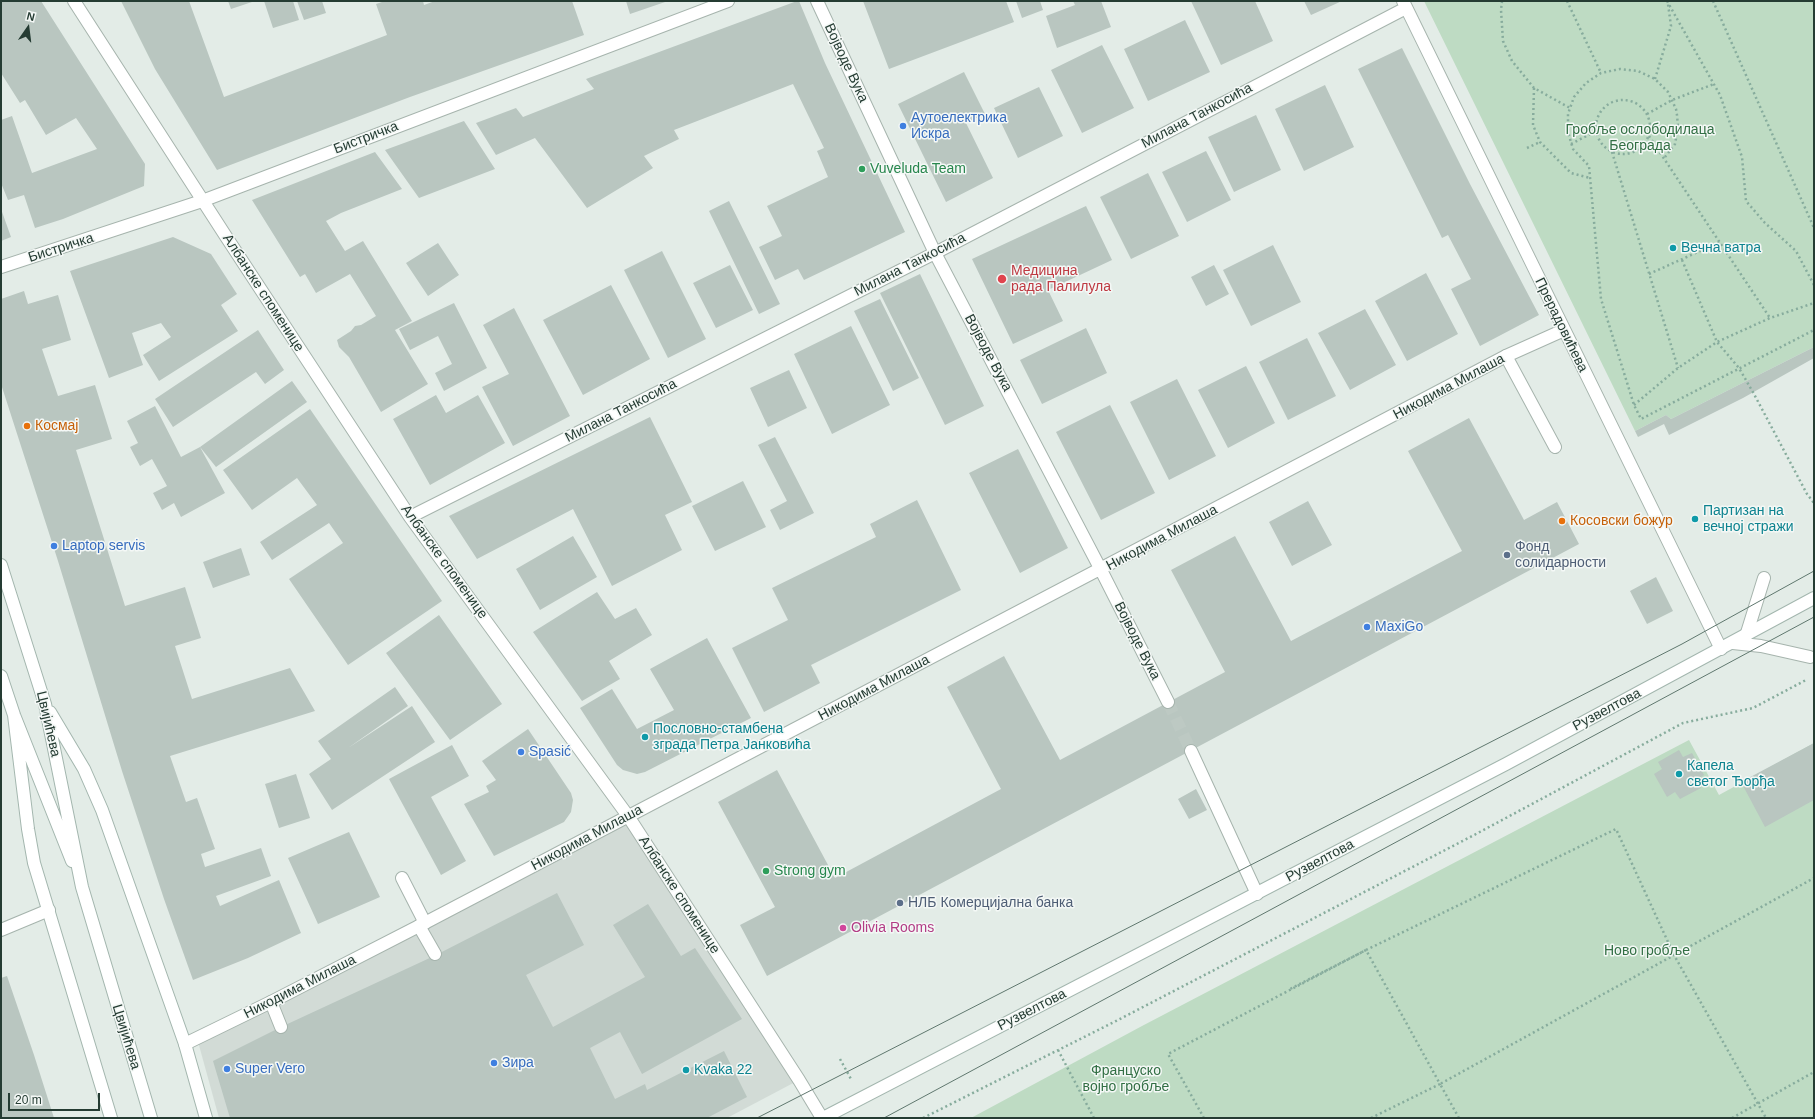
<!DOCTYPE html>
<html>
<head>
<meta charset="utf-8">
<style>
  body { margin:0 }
  #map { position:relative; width:1815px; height:1119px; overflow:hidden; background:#e3ece7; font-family:Arial,sans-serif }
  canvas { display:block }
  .frame { position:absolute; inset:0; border:2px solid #253c33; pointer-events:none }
  .north { position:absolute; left:8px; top:8px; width:40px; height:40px; -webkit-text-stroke:3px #f4f8f6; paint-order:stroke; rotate:14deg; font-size:11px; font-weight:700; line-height:16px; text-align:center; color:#253c33 }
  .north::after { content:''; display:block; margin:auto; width:14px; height:18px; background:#253c33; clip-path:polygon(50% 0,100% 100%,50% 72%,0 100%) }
  .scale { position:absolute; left:8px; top:1093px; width:92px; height:18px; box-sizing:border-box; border:2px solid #253c33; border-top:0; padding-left:5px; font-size:12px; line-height:14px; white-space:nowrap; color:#253c33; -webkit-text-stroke:3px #f4f8f6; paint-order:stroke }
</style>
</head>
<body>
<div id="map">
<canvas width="1815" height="1119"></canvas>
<div class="frame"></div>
<div class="north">N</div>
<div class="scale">20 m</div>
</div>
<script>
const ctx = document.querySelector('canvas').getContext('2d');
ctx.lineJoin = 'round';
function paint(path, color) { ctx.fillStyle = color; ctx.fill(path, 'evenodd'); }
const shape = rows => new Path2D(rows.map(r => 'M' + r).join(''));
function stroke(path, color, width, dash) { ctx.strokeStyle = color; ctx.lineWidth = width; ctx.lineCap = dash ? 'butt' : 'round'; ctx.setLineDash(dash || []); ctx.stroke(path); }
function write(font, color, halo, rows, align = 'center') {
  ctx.font = font + ' Arial,sans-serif'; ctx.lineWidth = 3; ctx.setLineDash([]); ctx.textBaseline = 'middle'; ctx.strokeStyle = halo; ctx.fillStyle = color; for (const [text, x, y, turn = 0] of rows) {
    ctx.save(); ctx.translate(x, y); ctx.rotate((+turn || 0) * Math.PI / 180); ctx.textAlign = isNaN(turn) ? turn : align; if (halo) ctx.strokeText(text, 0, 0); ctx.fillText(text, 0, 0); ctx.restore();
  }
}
paint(shape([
  [628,816,799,1080,727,1118,219,1118,197,1038]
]), '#d2dbd6');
paint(shape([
  [1424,1,1814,1,1814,347,1671,419,1666,415,1635,431],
  [1689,740,1719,795,1814,743,1814,1118,971,1118,1142,1026]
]), '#bedbc3');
paint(shape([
  [1,1,41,1,145,164,144,186,63,219,35,228,24,195,8,200,1,183,1,120,12,116,32,173,97,149,76,118,46,135,25,100,20,103,1,73],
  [121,1,189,1,224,97,387,35,376,4,385,1,423,1,424,5,435,1,572,1,584,35,410,97,217,170,155,69],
  [228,1,255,1,231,9],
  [264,1,293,1,299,20,273,28],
  [297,1,322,1,326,13,304,20],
  [626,1,668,1,630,14],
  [797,1,799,1,825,63,905,232,804,280,798,269,775,280,759,247,782,236,767,206,828,177,817,151,824,148,793,84,674,130,679,139,644,156,653,168,587,208,535,138,496,155,476,123,516,108,523,117,594,89,586,79],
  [863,1,1006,1,1014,22,889,69],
  [1016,1,1040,1,1043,10,1022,18],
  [1073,1,1101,1,1111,27,1057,48,1046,16,1075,5],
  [1191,1,1255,1,1273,41,1221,65],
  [1304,1,1342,1,1311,15],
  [1185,20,1210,72,1148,101,1124,49],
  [1102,45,1134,108,1082,133,1051,70],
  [1402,48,1470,184,1539,315,1480,346,1451,289,1471,279,1448,235,1442,238,1358,69],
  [964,72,985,114,966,123,993,178,946,202,898,104],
  [1325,85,1354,147,1304,171,1275,109],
  [1039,87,1063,136,1018,158,994,108],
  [1256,115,1281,170,1234,192,1208,137],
  [464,121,495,169,419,198,385,150],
  [1206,151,1231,200,1187,222,1162,172],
  [375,152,402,189,341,213,326,221,345,251,363,241,412,321,395,330,428,384,381,412,349,357,339,347,337,340,351,331,355,326,361,325,376,316,350,274,316,293,305,274,300,277,252,200],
  [1148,173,1179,236,1131,259,1100,197],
  [729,201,780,304,759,314,709,211],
  [1086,206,1112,260,1048,290,1063,321,1013,344,972,259],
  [1,209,11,237,1,241],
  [173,237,211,254,237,294,221,305,238,331,159,381,143,355,171,337,161,323,132,333,143,365,109,378,70,271],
  [438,243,459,275,428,296,406,263],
  [1273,245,1301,302,1251,326,1223,270],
  [662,251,706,339,668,358,624,270],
  [730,265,753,310,716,328,693,283],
  [1214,265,1229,294,1206,306,1191,277],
  [1426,273,1458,334,1407,361,1375,301],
  [920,274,984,406,945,425,880,293],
  [611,285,650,359,583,395,543,320],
  [24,291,28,304,58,295,71,340,42,349,58,396,95,385,112,439,76,450,125,606,185,587,201,638,175,646,192,699,290,668,315,711,170,756,186,802,197,798,215,849,201,854,205,867,261,848,271,876,216,896,220,906,279,880,301,933,248,958,193,980,164,899,122,771,58,561,1,384,1,299],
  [880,299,919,378,893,391,854,311],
  [454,303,487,368,444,391,435,373,452,364,438,336,410,350,399,329],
  [514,308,570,416,513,446,482,387,509,374,483,325],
  [1365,309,1396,365,1350,390,1318,333],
  [851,326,890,405,832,434,794,354],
  [1086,328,1107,373,1042,404,1020,360],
  [258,330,284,370,265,384,256,372,173,427,155,399],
  [1307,338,1336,396,1288,420,1259,362],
  [1814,347,1814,358,1743,398,1669,435,1664,424,1638,437,1635,431,1666,415,1671,419],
  [1246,366,1275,423,1228,448,1198,390],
  [789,370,807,408,768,427,750,388],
  [1177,379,1216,456,1169,480,1130,402],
  [292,381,307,402,216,467,200,447,225,493,181,517,174,503,162,510,153,493,167,486,152,459,140,466,130,447,138,443,127,421,155,406,181,457,200,447],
  [436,395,446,413,478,395,505,443,430,485,393,419],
  [1110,405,1155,493,1101,520,1056,432],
  [310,409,442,601,348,665,289,579,343,543,329,523,272,560,260,542,317,505,297,478,252,510,223,470],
  [650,417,692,502,665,515,682,550,612,586,573,509,477,559,449,516],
  [1469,418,1524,520,1557,502,1579,544,767,976,740,925,775,907,718,802,777,770,835,878,1001,789,947,687,1004,656,1060,760,1225,672,1171,570,1235,536,1291,641,1462,551,1408,451],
  [775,437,814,513,780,530,770,510,787,501,758,445],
  [1018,449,1068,548,1020,573,969,473],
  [743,481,766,527,715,551,692,506],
  [917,500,961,590,811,665,820,683,764,712,732,648,788,620,772,588,876,537,870,524],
  [1308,501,1332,545,1292,566,1269,522],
  [573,536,597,577,540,610,516,569],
  [241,548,250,575,213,588,203,562],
  [1656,577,1673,611,1647,624,1630,591],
  [597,592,615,619,636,608,652,635,609,661,620,679,582,701,533,632],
  [439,615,502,704,450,740,386,653],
  [707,638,751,718,645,772,637,774,623,770,617,765,580,708,612,689,637,729,674,710,650,669],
  [395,687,408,706,348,748,412,706,435,742,332,810,309,774,331,759,318,741],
  [528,729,571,793,573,800,571,812,564,822,494,856,464,804,489,792,486,786,496,780,482,761],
  [1814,743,1814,800,1765,827,1741,782],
  [452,745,469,776,431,797,466,861,441,875,389,779],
  [1679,750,1683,757,1692,753,1704,775,1696,780,1701,788,1680,799,1675,792,1667,797,1654,774,1662,769,1658,762],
  [296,774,310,818,279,828,265,784],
  [1196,789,1207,810,1189,819,1178,799],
  [349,832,380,897,318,924,288,858],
  [557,893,584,945,526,975,553,1027,645,977,613,925,648,904,681,956,695,948,742,1019,642,1074,620,1032,590,1048,615,1099,645,1084,647,1090,724,1051,747,1097,707,1118,230,1118,213,1061,281,1027,434,956],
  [7,976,34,1055,54,1118,1,1118,1,978]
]), '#b9c6c0');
stroke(shape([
  [1168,702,1191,751]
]), '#bdc9c3', 12, [12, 6]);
const lane = shape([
  [1506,356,1555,447],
  [1746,636,1764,578],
  [1733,643,1761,646,1810,657],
  [402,878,425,923],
  [419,926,435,954],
  [271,1002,281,1027]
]);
const street = shape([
  [74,1,225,235,410,517,628,816,799,1080,822,1118],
  [817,1,935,253,1101,570,1168,702],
  [1403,1,1721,649],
  [1,267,202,201,728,1],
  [410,517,935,253,1406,8],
  [1191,751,1257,894],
  [1,930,49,910],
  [185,1044,271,1002,419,926,1506,356,1564,330]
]);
const secondary = shape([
  [1,565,45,704,82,887,151,1118],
  [1,676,14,715,72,861],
  [50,712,84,769,102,810,185,1044,206,1118],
  [14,715,28,829,34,863,111,1118],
  [823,1118,1506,764,1814,598]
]);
stroke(lane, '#a6b4ad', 14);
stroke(street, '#a6b4ad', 14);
stroke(secondary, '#a3b6ae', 14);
stroke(shape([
  [1502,1,1501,10,1503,41,1512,61,1534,88,1570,108],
  [1567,1,1601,73],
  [1667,1,1720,95,1742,157,1746,201,1765,223,1796,251,1814,285],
  [1713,1,1814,228],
  [1655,79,1671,26,1668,4],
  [1534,88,1533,125,1540,142,1571,173,1590,178],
  '1596 127a27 27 0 1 1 54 0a27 27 0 1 1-54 0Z',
  [1647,114,1672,100,1714,84],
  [1649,136,1770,318],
  [1571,144,1596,131],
  [1527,148,1540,142],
  [1612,152,1678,368],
  [1665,157,1675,144,1678,127,1677,115,1676,109,1668,92,1655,79,1638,71,1620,69,1601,73,1586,83,1574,97,1568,114,1568,132,1573,149,1589,166,1601,299,1634,405,1641,419,1814,330],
  [1682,260,1717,342,1739,368,1754,394,1807,494,1814,503],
  [1649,274,1720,242],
  [1634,405,1678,368,1717,342,1770,318,1814,303],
  [1058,1050,1094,1118],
  [840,1059,851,1079],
  [923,1118,1118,1020,1476,834,1683,723,1753,708,1806,680],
  [1204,1118,1168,1054,1366,950,1288,990],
  [1371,1118,1440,1084,1366,950,1616,829,1674,955,1766,1118],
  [1459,1118,1440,1084,1814,878],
  [1732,1118,1814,1072]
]), '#87ac9d', 2.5, [2, 3]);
stroke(lane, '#fff', 12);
stroke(street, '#fff', 12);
stroke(secondary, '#fff', 12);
stroke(shape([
  [757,1118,1682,644,1814,571],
  [884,1118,1814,617]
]), '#5f776e', 1);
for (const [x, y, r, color] of [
  [903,126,4,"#3f7fe0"],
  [862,169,4,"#2e9e5b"],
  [1673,248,4,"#0f9aa8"],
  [1002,279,5,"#e0444e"],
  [27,426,4,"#e8710a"],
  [1695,519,4,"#0f9aa8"],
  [1562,521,4,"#e8710a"],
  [54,546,4,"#3f7fe0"],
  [1507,555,4,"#5c6f8a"],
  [1367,627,4,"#3f7fe0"],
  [645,737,4,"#0f9aa8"],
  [521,752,4,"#3f7fe0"],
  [1679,774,4,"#0f9aa8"],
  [766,871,4,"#2e9e5b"],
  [900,903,4,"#5c6f8a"],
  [843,928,4,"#d1479c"],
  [494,1063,4,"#3f7fe0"],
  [227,1069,4,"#3f7fe0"],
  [686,1070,4,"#0f9aa8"]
]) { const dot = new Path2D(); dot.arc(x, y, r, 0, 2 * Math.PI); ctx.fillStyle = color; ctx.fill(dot); stroke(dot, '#f4f8f6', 1.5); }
write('14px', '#253c33', '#f4f8f6', [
  ["Војводе Вука",846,63,65],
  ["Милана Танкосића",1197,116,-28],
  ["Бистричка",366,138,-21],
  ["Бистричка",61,248,-18],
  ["Милана Танкосића",910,265,-27],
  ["Албанске споменице",263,293,57],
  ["Прерадовићева",1561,325,64],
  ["Војводе Вука",988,353,62],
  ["Никодима Милаша",1449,387,-28],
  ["Милана Танкосића",621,411,-27],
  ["Никодима Милаша",1162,538,-28],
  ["Албанске споменице",444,562,54],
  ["Војводе Вука",1137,641,63],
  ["Никодима Милаша",874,688,-28],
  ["Рузвелтова",1607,710,-28],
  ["Цвијићева",48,724,77],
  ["Никодима Милаша",587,838,-28],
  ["Рузвелтова",1320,861,-28],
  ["Албанске споменице",679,895,57],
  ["Никодима Милаша",300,987,-27],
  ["Рузвелтова",1032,1010,-27],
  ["Цвијићева",126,1037,73]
]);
write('14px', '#366cbe', '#f4f8f6', [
  ["Аутоелектрика",911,118],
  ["Искра",911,134],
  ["Laptop servis",62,546],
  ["MaxiGo",1375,627],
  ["Spasić",529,752],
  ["Зира",502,1063],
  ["Super Vero",235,1069]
], 'left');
write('14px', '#326f44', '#f4f8f6', [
  ["Гробље ослободилаца",1640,130],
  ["Београда",1640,146],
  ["Ново гробље",1647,951],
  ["Француско",1126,1071],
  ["војно гробље",1126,1087]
]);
write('14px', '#27864d', '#f4f8f6', [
  ["Vuveluda Team",870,169],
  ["Strong gym",774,871]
], 'left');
write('14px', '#0d838f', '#f4f8f6', [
  ["Вечна ватра",1681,248],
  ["Партизан на",1703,511],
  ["вечној стражи",1703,527],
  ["Пословно-стамбена",653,729],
  ["зграда Петра Јанковића",653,745],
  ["Капела",1687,766],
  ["светог Ђорђа",1687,782],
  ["Kvaka 22",694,1070]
], 'left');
write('14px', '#be3a42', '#f4f8f6', [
  ["Медицина",1011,271],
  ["рада Палилула",1011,287]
], 'left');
write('14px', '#c56008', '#f4f8f6', [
  ["Космај",35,426],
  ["Косовски божур",1570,521]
], 'left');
write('14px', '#4e5e75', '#f4f8f6', [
  ["Фонд",1515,547],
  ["солидарности",1515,563],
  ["НЛБ Комерцијална банка",908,903]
], 'left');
write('14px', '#b23c85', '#f4f8f6', [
  ["Olivia Rooms",851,928]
], 'left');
</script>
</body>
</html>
